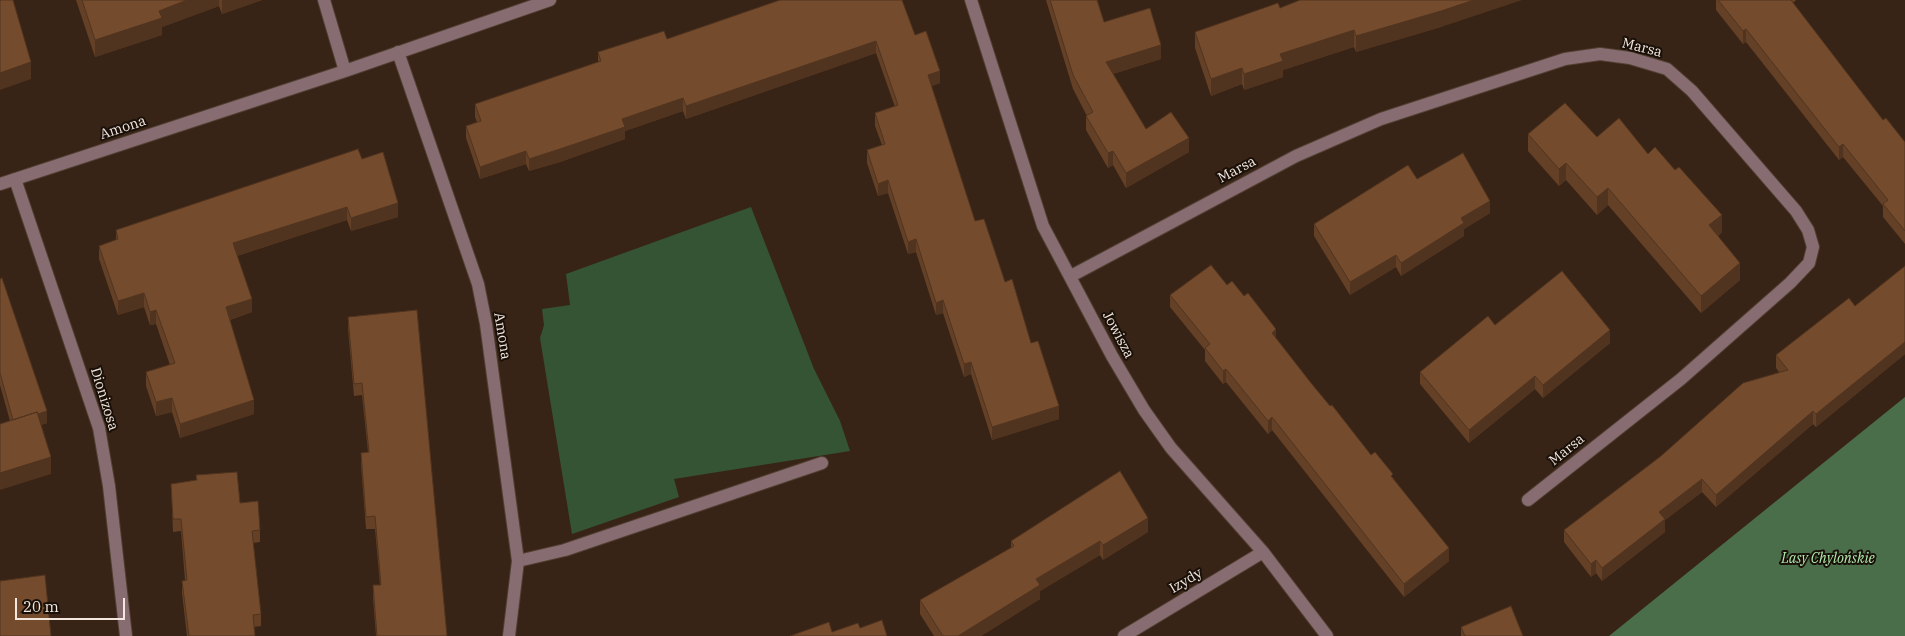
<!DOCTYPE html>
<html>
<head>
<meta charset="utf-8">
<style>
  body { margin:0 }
  #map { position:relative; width:1905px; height:636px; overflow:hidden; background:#382416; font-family:"IBM Plex Serif",serif }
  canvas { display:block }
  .scale { position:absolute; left:15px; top:598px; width:110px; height:22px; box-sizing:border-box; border:2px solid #f4e7de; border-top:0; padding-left:6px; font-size:15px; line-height:18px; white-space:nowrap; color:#f4e7de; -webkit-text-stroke:4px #181009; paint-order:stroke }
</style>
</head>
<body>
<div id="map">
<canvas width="1905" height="636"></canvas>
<div class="scale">20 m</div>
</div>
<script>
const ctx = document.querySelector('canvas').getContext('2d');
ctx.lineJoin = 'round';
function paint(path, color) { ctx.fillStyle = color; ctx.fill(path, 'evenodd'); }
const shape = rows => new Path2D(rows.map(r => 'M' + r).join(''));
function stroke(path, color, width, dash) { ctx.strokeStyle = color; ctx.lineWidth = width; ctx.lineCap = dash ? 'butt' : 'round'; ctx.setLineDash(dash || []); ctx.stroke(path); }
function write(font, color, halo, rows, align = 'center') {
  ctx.font = font + ' "IBM Plex Serif",serif'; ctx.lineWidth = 4; ctx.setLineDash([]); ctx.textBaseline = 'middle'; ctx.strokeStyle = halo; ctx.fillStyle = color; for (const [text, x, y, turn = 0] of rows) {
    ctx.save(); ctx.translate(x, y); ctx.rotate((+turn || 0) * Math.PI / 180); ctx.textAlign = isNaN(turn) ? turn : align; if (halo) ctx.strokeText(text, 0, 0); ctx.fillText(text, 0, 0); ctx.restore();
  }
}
paint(shape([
  [751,207,814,369,840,421,850,451,674,479,679,497,572,534,540,338,544,325,542,309,570,305,566,274]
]), '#355433');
paint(shape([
  [1905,397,1905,636,1609,636]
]), '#4a6e49');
const minor = shape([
  [324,0,345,71],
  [971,0,1043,226,1112,356,1144,410,1171,448,1263,552,1327,636],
  [398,52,478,284,486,324,518,561,509,636],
  [15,179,99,428,109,486,126,636],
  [0,184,345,71,550,0],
  [1071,276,1296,156,1381,119,1565,59,1600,54,1630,58,1667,69,1692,91,1796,211,1808,230,1813,247,1809,263,1790,283,1681,379,1528,500],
  [518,561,565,550,822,463],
  [1124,636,1263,552]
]);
stroke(minor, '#523f32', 14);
stroke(minor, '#876d71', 12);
paint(shape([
  [76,0,262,0,222,14,219,6,162,27,162,35,95,57],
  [1046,0,1097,0,1104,22,1161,59,1113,74,1146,129,1189,152,1126,188,1113,165,1108,168,1086,130,1086,116,1087,116,1073,89],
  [1716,0,1796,0,1793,3,1883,120,1905,142,1905,244,1883,217,1883,206,1843,157,1839,160,1746,42,1743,44,1716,10],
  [1280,8,1441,27,1356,52,1354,47,1283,70,1283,77,1244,90,1242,84,1211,96,1195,48,1195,32],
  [915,35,940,83,931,86,975,221,1005,282,1031,343,1059,419,992,440,971,374,964,377,943,313,936,315,916,252,908,254,888,193,878,196,867,163,867,150,882,145,875,126,875,113,895,107,876,53,686,119,683,111,625,131,625,139,560,162,529,171,526,164,480,179,466,138,466,126,477,122,475,117,475,104,598,63,598,52,667,39],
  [1528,134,1597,137,1648,154,1722,232,1718,236,1740,280,1701,313,1608,205,1597,215,1566,180,1559,186,1528,151],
  [362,159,398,217,351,231,347,220,237,256,252,312,230,320,254,414,180,438,172,412,156,416,146,386,146,372,170,365,156,324,150,325,144,307,118,315,99,259,99,246,116,240,116,230],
  [1417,179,1490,213,1464,229,1464,236,1401,276,1396,267,1350,295,1314,236,1314,224],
  [1905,266,1905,354,1816,427,1813,424,1716,507,1702,492,1665,520,1665,532,1602,581,1596,573,1591,577,1564,542,1564,530,1779,372,1776,368,1776,355,1855,306],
  [0,279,47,423,41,425,51,474,10,421,0,385],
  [1227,285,1276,338,1311,383,1371,455,1393,478,1449,561,1404,597,1272,430,1268,434,1226,382,1223,384,1205,361,1205,350,1170,307,1170,295],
  [348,317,447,636,376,636,373,598,373,585,380,585,375,529,366,529,361,465,361,453,368,452,362,395,354,396,348,329],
  [1495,325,1610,343,1543,398,1535,389,1469,443,1420,384,1420,372],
  [196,475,240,503,260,530,260,542,253,543,261,614,261,626,254,627,255,636,187,636,182,593,182,581,185,580,181,531,173,532,171,484,196,480],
  [1148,532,1103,560,1100,555,1040,591,1040,599,981,636,934,636,920,614,920,600,1011,548,1011,541],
  [1461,627,1523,636,1461,636]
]), '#644026');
paint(shape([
  [187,0,219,0,219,6,162,27,162,35,95,57,95,40,159,11],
  [222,0,262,0,222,14],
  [1474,0,1522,0,1441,27,1356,52,1356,36],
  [1746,29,1746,42,1743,44,1743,31],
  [1354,30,1354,47,1283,70,1283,77,1244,90,1244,74,1280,54],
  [876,41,876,53,686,119,686,106],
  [1161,45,1161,59,1106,76,1106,62],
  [31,62,31,79,0,90,0,73],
  [1242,68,1242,84,1211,96,1211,79],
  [940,71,940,83,928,88,928,75],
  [683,98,683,111,625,131,625,139,560,162,529,171,529,159,622,119],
  [1189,138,1189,152,1126,188,1126,173],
  [1843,144,1843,157,1839,160,1839,147],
  [526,151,526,164,480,179,480,167],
  [1113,151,1113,165,1108,168,1108,153],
  [1566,163,1566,180,1559,186,1559,169],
  [888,180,888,193,878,196,878,184],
  [1608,188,1608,205,1597,215,1597,197],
  [1490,201,1490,213,1464,229,1464,236,1401,276,1401,263,1461,218],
  [398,203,398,217,351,231,351,218],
  [347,207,347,220,233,257,233,243],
  [1722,215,1722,232,1709,242,1709,225],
  [916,239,916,252,908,254,908,242],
  [1396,255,1396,267,1350,295,1350,282],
  [1740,263,1740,280,1701,313,1701,296],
  [144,293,144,307,118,315,118,301],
  [252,299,252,312,226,321,226,307],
  [943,300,943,313,936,315,936,303],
  [156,310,156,324,150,325,150,312],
  [1276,329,1276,342,1272,333],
  [1610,330,1610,343,1543,398,1543,385],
  [1905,342,1905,354,1816,427,1816,414],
  [971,362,971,374,964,377,964,364],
  [1226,369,1226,382,1223,384,1223,371],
  [1535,376,1535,389,1469,443,1469,430],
  [172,398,172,412,156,416,156,402],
  [254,400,254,414,180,438,180,424],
  [1059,406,1059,419,992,440,992,427],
  [47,411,47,423,13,434,13,421],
  [1813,411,1813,424,1716,507,1716,495],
  [1272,417,1272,430,1268,434,1268,421],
  [51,457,51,474,0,490,0,473],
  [1702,479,1702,492,1665,520,1665,532,1602,581,1602,568,1659,512],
  [1148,518,1148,532,1103,560,1103,545],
  [1100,541,1100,555,1040,591,1040,599,981,636,958,636,1036,579],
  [1449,548,1449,561,1404,597,1404,584],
  [1596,560,1596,573,1591,577,1591,564]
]), '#51341f');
const building = shape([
  [0,0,13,0,31,62,0,73,0,0],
  [82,0,187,0,159,11,162,18,95,40,82,0],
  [780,0,902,0,915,35,926,31,940,71,928,75,975,221,984,219,1005,282,1012,279,1031,343,1038,341,1059,406,992,427,971,362,964,364,943,300,936,303,916,239,908,242,888,180,878,184,867,150,885,144,875,113,898,105,876,41,686,106,683,98,622,119,625,127,560,149,529,159,526,151,480,167,466,126,481,121,475,104,601,61,598,52,664,31,667,39,780,0],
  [1050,0,1097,0,1104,22,1150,8,1161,45,1106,62,1146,129,1171,112,1189,138,1126,173,1113,151,1108,153,1086,116,1093,112,1073,75,1050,0],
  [1300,0,1474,0,1441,11,1356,36,1354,30,1280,54,1283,61,1244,74,1242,68,1211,79,1195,32,1278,3,1280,8,1300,0],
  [1718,0,1791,0,1883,120,1886,118,1905,142,1905,231,1883,204,1888,200,1843,144,1839,147,1746,29,1743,31,1718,0],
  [1565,103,1597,137,1619,118,1648,154,1655,147,1675,170,1679,167,1722,215,1709,225,1740,263,1701,296,1608,188,1597,197,1566,163,1559,169,1528,134,1565,103],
  [358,149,362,159,383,152,398,203,351,218,347,207,233,243,252,299,226,307,254,400,180,424,172,398,156,402,146,372,175,363,156,310,150,312,144,293,118,301,99,246,118,239,116,230,358,149],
  [1463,153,1490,201,1461,218,1464,223,1401,263,1396,255,1350,282,1314,224,1408,165,1417,179,1463,153],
  [1211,265,1227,285,1232,281,1244,296,1248,293,1276,329,1272,333,1311,383,1330,406,1332,405,1371,455,1375,452,1393,474,1391,476,1449,548,1404,584,1272,417,1268,421,1226,369,1223,371,1205,348,1210,344,1170,295,1211,265],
  [1905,266,1905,342,1816,414,1813,411,1716,495,1702,479,1659,512,1665,519,1602,568,1596,560,1591,564,1564,530,1661,456,1743,383,1788,370,1776,355,1849,298,1855,306,1905,266],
  [1562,271,1610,330,1543,385,1535,376,1469,430,1420,372,1488,316,1495,325,1562,271],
  [2,278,47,411,38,414,37,412,13,420,0,373,0,279,2,278],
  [417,310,447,636,377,636,373,585,381,585,375,516,366,517,361,453,369,452,362,383,354,384,348,317,417,310],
  [37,412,51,457,0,473,0,424,37,412],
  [1120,471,1148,518,1103,545,1100,541,1036,579,1040,585,958,636,943,636,920,600,1014,546,1011,541,1120,471],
  [237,472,240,503,258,501,260,530,252,531,261,614,253,615,255,636,189,636,182,581,187,580,181,519,173,519,171,484,197,480,196,475,237,472],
  [45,575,51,636,0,636,0,581,45,575],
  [1511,606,1523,636,1465,636,1461,627,1511,606],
  [882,620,887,636,790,636,829,622,832,632,858,623,860,628,882,620]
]);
paint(building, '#744b2c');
stroke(building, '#51341f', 1);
write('14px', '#f4e7de', '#181009', [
  ["Marsa",1642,48,14],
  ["Amona",123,128,-18],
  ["Marsa",1237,170,-28],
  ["Jowisza",1118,335,62],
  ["Amona",502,336,81],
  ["Dionizosa",104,399,73],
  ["Marsa",1567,450,-39],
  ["Izydy",1186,581,-31]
]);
write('italic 14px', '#b2ecaf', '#181009', [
  ["Lasy Chylońskie",1828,559]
]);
</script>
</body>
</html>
